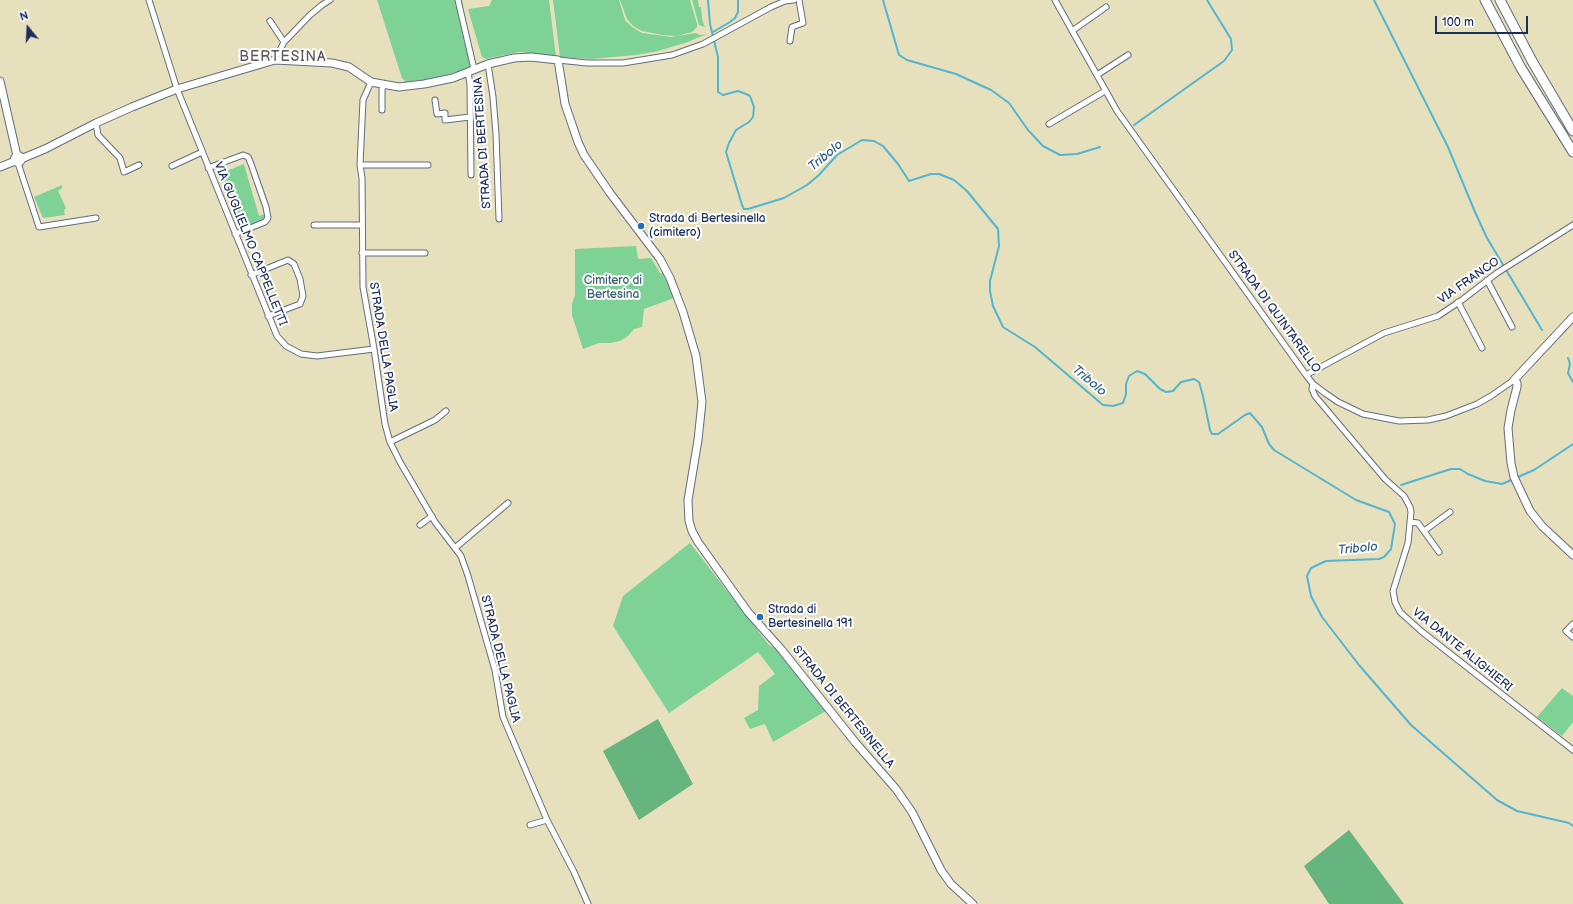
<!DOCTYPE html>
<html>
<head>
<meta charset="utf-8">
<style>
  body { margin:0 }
  #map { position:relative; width:1573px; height:904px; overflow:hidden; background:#e7e0bc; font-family:"Balsamiq Sans",sans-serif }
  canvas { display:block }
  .north { position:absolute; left:8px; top:8px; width:40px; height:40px; -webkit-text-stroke:3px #fff; paint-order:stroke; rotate:342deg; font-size:11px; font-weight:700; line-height:16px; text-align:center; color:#1b2f5e }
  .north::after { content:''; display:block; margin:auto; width:14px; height:18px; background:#1b2f5e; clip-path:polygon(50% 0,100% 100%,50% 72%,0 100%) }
  .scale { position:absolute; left:1435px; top:16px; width:93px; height:18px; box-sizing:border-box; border:2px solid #1b2f5e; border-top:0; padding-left:5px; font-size:12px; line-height:14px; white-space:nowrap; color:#1b2f5e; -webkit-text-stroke:3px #fff; paint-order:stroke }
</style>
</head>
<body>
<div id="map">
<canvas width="1573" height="904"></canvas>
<div class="north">N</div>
<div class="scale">100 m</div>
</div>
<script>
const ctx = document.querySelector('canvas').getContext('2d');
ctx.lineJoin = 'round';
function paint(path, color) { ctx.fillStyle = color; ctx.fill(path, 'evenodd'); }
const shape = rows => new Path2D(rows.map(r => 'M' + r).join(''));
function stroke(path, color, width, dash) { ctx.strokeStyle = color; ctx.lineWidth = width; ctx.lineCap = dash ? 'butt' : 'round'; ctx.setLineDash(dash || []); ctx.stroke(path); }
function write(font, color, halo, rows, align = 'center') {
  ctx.font = font + ' "Balsamiq Sans",sans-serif'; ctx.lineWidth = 4; ctx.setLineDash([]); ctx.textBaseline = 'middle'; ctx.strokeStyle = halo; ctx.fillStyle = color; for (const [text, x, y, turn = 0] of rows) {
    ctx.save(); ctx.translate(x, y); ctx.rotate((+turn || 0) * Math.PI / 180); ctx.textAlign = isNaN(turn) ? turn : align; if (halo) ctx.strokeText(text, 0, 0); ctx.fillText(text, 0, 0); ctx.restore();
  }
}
paint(shape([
  [377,0,462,0,473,64,468,69,454,73,428,79,406,82,402,78],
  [492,0,549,0,556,56,519,52,486,59,482,57,468,9,489,6],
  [553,0,619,0,625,20,632,27,642,33,671,37,696,33,700,35,707,34,685,43,658,51,636,55,591,59,560,57],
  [620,0,690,0,697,24,697,27,692,32,677,36,662,35,642,31,633,26,627,19],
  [692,0,698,0,699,7,701,7,702,19,705,27,699,25],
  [244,164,259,216,265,214,265,218,264,220,241,229,219,174],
  [62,185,62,188,58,191,66,208,64,210,65,215,43,218,34,197],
  [636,246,638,259,651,258,660,273,663,273,674,298,644,309,642,327,634,329,628,336,620,341,610,343,599,343,583,349,572,315,572,304,575,295,575,249],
  [690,543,769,645,782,652,826,711,773,742,765,724,750,729,744,718,758,710,759,686,775,674,758,652,669,713,613,626,623,596],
  [1562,688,1573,696,1573,722,1562,736,1537,717]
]), '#7ed295');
paint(shape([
  [658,719,693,784,639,820,603,751],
  [1349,830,1404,904,1329,904,1304,866]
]), '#66b47e');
stroke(shape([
  [708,0,710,24,718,57,718,92,723,95,738,91,746,94,750,96,754,107,753,117,749,122,736,130,729,143,726,152,742,205,744,209,748,209,784,198,807,185,819,175,837,155,862,140,874,141,883,146,898,164,909,181,931,174,939,174,954,180,967,191,998,229,999,246,990,281,990,291,993,306,1003,327,1035,347,1103,405,1113,406,1123,403,1126,394,1126,384,1129,376,1137,371,1145,374,1160,389,1166,392,1173,391,1181,382,1194,379,1199,382,1203,396,1210,430,1212,434,1218,434,1245,415,1250,413,1262,427,1269,444,1274,450,1356,500,1389,512,1395,524,1391,549,1384,557,1379,559,1326,561,1311,568,1307,576,1311,596,1322,617,1359,665,1411,725,1497,800,1517,811,1569,823,1573,826],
  [883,0,899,55,907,60,956,74,991,90,1009,103,1028,130,1043,146,1060,155,1077,154,1100,147],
  [1374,0,1448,147,1475,212,1487,238,1542,330],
  [713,32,730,22,735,18,738,12,738,0],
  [1134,125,1224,61,1232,50,1231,39,1207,0],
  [1568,358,1570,364,1568,373,1573,382],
  [1401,485,1451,469,1460,469,1468,474,1485,481,1502,484,1534,470,1573,444]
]), '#53b5d1', 2);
const street = shape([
  [149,0,177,89,277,336,286,346,301,354,317,356,374,349],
  [458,0,474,69],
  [1055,0,1117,111,1306,375,1313,384,1325,393,1338,402,1363,414,1399,421,1428,420,1446,416,1477,404,1491,396,1514,380],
  [270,21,284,42],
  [1072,31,1106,7],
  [790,41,792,27,803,23,799,0],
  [275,60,284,42,310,15,322,5,330,0],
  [558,60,587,63,623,63,672,55,703,44,771,7,785,1,794,0],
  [488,64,493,97,496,134,499,219],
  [468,72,470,84,471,175],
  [1097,75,1128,55],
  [371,82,363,100,360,165,362,178,363,287,374,349,385,424,390,442,400,462,435,522,461,556,468,576,495,670,503,717,547,820,574,872,588,904],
  [435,100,437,114,445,113,445,120,470,117],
  [382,110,382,89,384,85],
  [96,123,98,135,120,158,124,172,139,165],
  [1049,124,1105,91],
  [18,163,39,227,96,218],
  [360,165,428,165],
  [172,166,202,152],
  [208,168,243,155,248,157,251,164,266,207,268,218,265,222,235,234],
  [314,225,361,225],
  [362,253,425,253],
  [251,275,288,260,294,264,300,279,303,296,300,304,268,316],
  [1487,280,1512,327],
  [1458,302,1482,348],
  [1306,375,1384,333,1438,316,1462,300,1497,273,1573,225],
  [1313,384,1312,389,1315,396,1385,479,1404,496,1410,507,1411,512,1408,543,1393,591,1395,602,1400,612,1421,631,1573,750],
  [390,442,435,420,446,411],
  [1410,522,1418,523,1439,552],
  [420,525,432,516],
  [1424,531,1450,512],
  [455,548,508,503],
  [1573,624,1566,631,1573,637],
  [530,825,547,820]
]);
const secondary = shape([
  [0,81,17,156],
  '14.5 159a3.5 3.5 0 1 1 7 0a3.5 3.5 0 1 1-7 0Z',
  [21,159,45,149,96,123,132,107,177,89,275,60,332,63,349,67,371,82,399,87,424,84,453,78,488,64,514,58,531,57,558,60,565,104,578,142,584,155,610,193,660,259,670,278,683,312,696,356,702,402,698,440,688,500,689,521,692,531,698,542,748,612,781,649,855,742,896,789,912,812,941,870,951,884,973,904],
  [0,167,15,161],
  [1573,317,1514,380,1517,383,1517,387,1511,410,1508,428,1511,463,1514,477,1530,511,1542,526,1573,555]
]);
const highway = shape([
  [1485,0,1521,68,1573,152],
  [1500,0,1532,61,1573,131]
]);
stroke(street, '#626d7f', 7);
stroke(secondary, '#626d7f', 9);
stroke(highway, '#626d7f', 11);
stroke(street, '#fff', 5);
stroke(secondary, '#fff', 7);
stroke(highway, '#fff', 9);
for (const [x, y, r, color] of [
  [641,226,4,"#1f6fb2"],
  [760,617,4,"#1f6fb2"]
]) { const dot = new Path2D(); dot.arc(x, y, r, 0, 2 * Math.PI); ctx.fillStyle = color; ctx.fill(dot); stroke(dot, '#fff', 1.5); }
write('12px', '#1b2f5e', '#fff', [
  ["STRADA DI BERTESINA",483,143,-94],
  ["VIA GUGLIELMO CAPPELLETTI",250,244,68],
  ["VIA FRANCO",1469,281,-35],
  ["STRADA DI QUINTARELLO",1274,312,54],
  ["STRADA DELLA PAGLIA",383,347,81],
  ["VIA DANTE ALIGHIERI",1462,650,39],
  ["STRADA DELLA PAGLIA",500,659,76],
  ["STRADA DI BERTESINELLA",843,707,51]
]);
write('12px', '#1b2f5e', '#fff', [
  ["Strada di Bertesinella",649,219],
  ["(cimitero)",649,233],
  ["Strada di",768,610],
  ["Bertesinella 191",768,624]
], 'left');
write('12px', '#39606e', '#fff', [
  ["Cimitero di",613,281],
  ["Bertesina",613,295]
]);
write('italic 13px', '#2f5e86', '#fff', [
  ["Tribolo",826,156,-40],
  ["Tribolo",1089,381,40],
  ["Tribolo",1358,549,-6]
]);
ctx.letterSpacing = '1px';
write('14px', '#5b575e', '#fff', [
  ["BERTESINA",283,57]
]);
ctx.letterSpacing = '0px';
</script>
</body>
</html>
